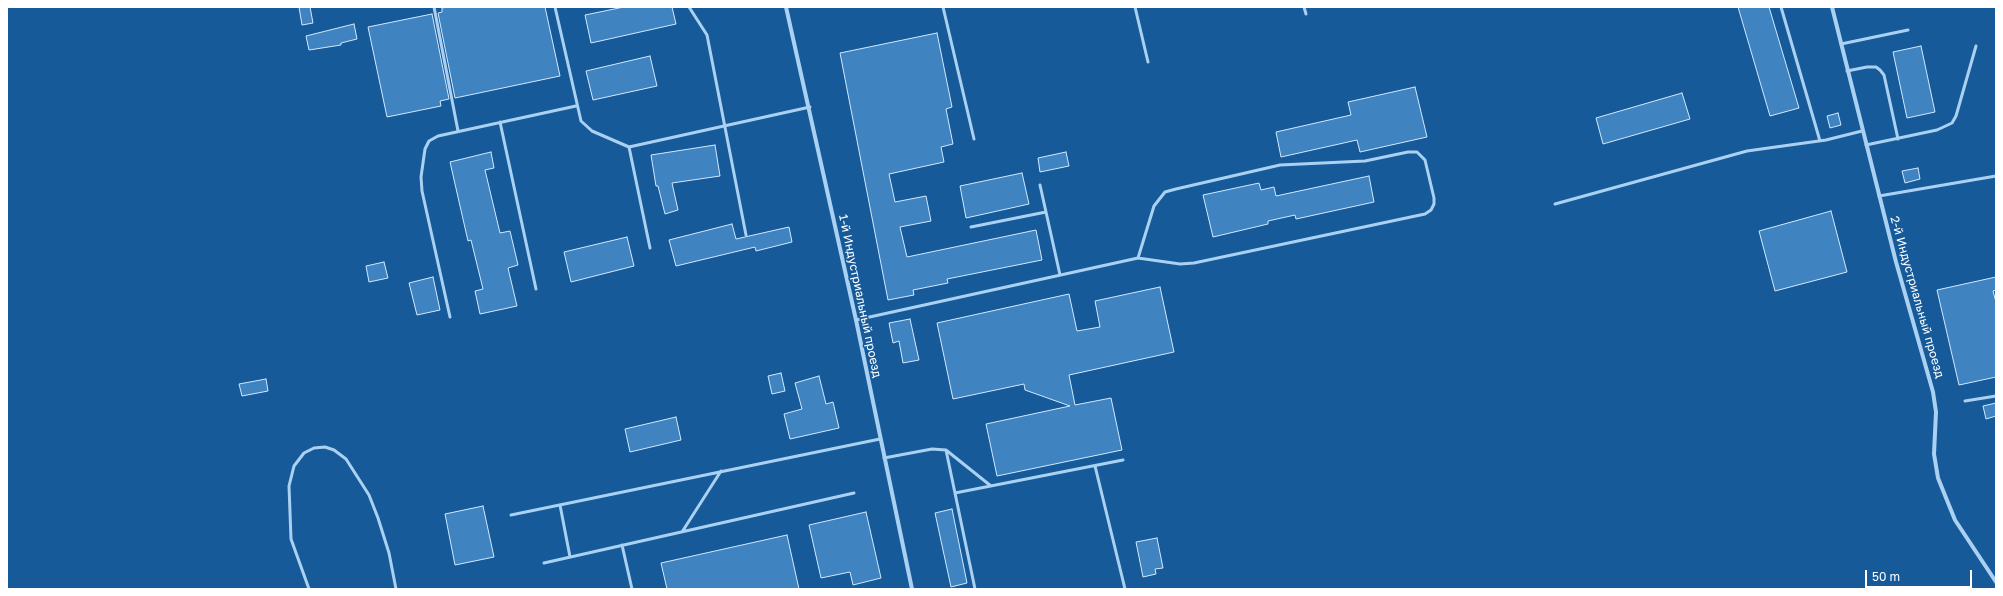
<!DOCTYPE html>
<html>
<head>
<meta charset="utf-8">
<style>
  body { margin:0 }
  #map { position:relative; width:2003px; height:596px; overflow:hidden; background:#165a9a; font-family:"Golos Text",sans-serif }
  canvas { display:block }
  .frame { position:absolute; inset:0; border:8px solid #fff; pointer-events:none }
  .scale { position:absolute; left:1865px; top:570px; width:107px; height:18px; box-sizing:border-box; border:2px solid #fff; border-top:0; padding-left:5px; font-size:12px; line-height:14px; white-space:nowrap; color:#fff; -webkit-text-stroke:3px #165a9a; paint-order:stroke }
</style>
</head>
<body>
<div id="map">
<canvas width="2003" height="596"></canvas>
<div class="frame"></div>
<div class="scale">50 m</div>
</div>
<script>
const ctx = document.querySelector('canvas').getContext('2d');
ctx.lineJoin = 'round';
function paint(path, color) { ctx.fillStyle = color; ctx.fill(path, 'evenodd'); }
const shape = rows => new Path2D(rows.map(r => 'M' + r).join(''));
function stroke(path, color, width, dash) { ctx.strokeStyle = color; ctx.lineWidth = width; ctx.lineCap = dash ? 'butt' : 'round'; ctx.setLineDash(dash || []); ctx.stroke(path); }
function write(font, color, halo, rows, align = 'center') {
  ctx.font = font + ' "Golos Text",sans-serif'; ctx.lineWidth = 3; ctx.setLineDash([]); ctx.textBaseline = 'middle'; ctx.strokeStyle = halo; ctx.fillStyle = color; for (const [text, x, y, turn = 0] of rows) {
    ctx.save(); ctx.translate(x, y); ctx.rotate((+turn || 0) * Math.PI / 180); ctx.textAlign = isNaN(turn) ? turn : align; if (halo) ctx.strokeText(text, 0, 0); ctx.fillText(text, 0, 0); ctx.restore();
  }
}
const building = shape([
  [299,7,310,7,313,23,302,25,299,7],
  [448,7,545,7,560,76,455,98,438,13,442,12,442,8,448,7],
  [624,7,672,7,676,24,591,43,585,15,624,7],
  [1738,7,1769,7,1799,108,1770,116,1738,7],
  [432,14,449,99,440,101,441,106,387,117,368,27,432,14],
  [354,24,357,39,341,43,341,45,309,50,306,36,354,24],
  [937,33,952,107,946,109,953,144,941,147,944,162,889,174,895,202,926,196,931,221,900,227,907,257,1036,230,1042,260,947,279,948,283,913,290,914,295,888,300,840,53,937,33],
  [1921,46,1935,112,1907,118,1893,52,1921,46],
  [650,56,657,86,593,100,586,71,650,56],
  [1415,87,1427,137,1360,152,1357,140,1281,157,1276,132,1351,115,1348,102,1415,87],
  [1682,93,1690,119,1603,144,1596,118,1682,93],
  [1838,113,1841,125,1830,128,1827,116,1838,113],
  [715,145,720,176,672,183,678,210,665,214,658,186,656,186,651,155,715,145],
  [491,152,494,168,485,170,500,233,510,231,518,265,508,268,517,306,480,314,475,291,483,289,471,240,468,241,450,162,491,152],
  [1066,152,1069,166,1040,172,1038,158,1066,152],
  [1918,168,1920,179,1905,183,1902,171,1918,168],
  [1022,173,1029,204,966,218,960,186,1022,173],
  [1369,176,1374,202,1296,219,1295,215,1268,221,1268,224,1213,237,1203,195,1259,183,1261,190,1274,187,1276,196,1369,176],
  [1831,211,1847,272,1775,291,1759,231,1831,211],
  [732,224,736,239,789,227,792,242,756,251,755,247,676,266,669,240,732,224],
  [627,237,634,266,571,282,564,252,627,237],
  [384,262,388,278,369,282,366,266,384,262],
  [433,277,440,310,417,315,409,283,433,277],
  [1996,277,1996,290,1993,291,1996,302,1996,377,1959,385,1937,290,1996,277],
  [1160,287,1174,352,1069,375,1075,405,1111,398,1122,450,997,476,986,424,1070,406,1025,390,1024,384,953,399,937,323,1069,294,1077,331,1100,327,1095,301,1160,287],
  [910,319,919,360,903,363,899,341,893,343,889,323,910,319],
  [781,373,785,391,772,394,768,376,781,373],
  [819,376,826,404,833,402,839,428,790,439,784,414,802,409,795,383,819,376],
  [266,379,268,391,242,396,239,384,266,379],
  [1996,403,1996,416,1986,419,1983,406,1996,403],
  [676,417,681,440,630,452,625,429,676,417],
  [483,506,494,557,455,565,445,514,483,506],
  [952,509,967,583,951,587,935,513,952,509],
  [866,512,881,578,853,585,850,572,821,578,809,525,866,512],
  [787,535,799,589,667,589,661,563,787,535],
  [1157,538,1163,568,1155,569,1156,574,1143,577,1136,542,1157,538]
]);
paint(building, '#3f84c1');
stroke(building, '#d2e9fc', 1);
stroke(shape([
  [434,7,458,131],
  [555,7,581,121,592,131,629,147],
  [689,7,707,35,746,235],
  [943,7,974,139],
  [1135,7,1148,62],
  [1304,7,1306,14],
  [1781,7,1820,141],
  [1841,44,1908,30],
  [1847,71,1867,67,1876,67,1880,70,1884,75,1898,139],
  [500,122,536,289],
  [1866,145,1937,130,1952,123,1956,116,1976,46],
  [1040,185,1060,275],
  [1879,196,1996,176],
  [1555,204,1747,151,1826,140,1862,131],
  [971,227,1046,212],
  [650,248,629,147,810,107],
  [450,317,422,191,421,177,425,149,429,141,438,136,576,106],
  [856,320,1138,258,1180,264,1194,263,1425,214,1431,210,1434,204,1434,198,1425,160,1417,152,1408,152,1365,161,1280,165,1176,189,1165,192,1154,206,1138,258],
  [1965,401,1996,396],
  [946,450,991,486],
  [884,458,932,449,946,450,975,589],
  [1095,466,1125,589],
  [955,493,1123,460],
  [560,505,570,557],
  [511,515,880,439],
  [682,532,721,471],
  [622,545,632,589],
  [544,563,854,493],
  [309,589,291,539,289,486,294,466,304,453,314,448,325,447,334,450,346,459,369,495,378,518,389,553,396,589]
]), '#abd1f2', 3);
stroke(shape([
  [786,7,856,320,912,589],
  [1832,7,1896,262,1933,392,1936,412,1934,454,1938,478,1955,520,1996,582]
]), '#abd1f2', 4);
write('12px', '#fff', '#165a9a', [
  ["1-й Индустриальный проезд",860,296,78],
  ["2-й Индустриальный проезд",1917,297,74]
]);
</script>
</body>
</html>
